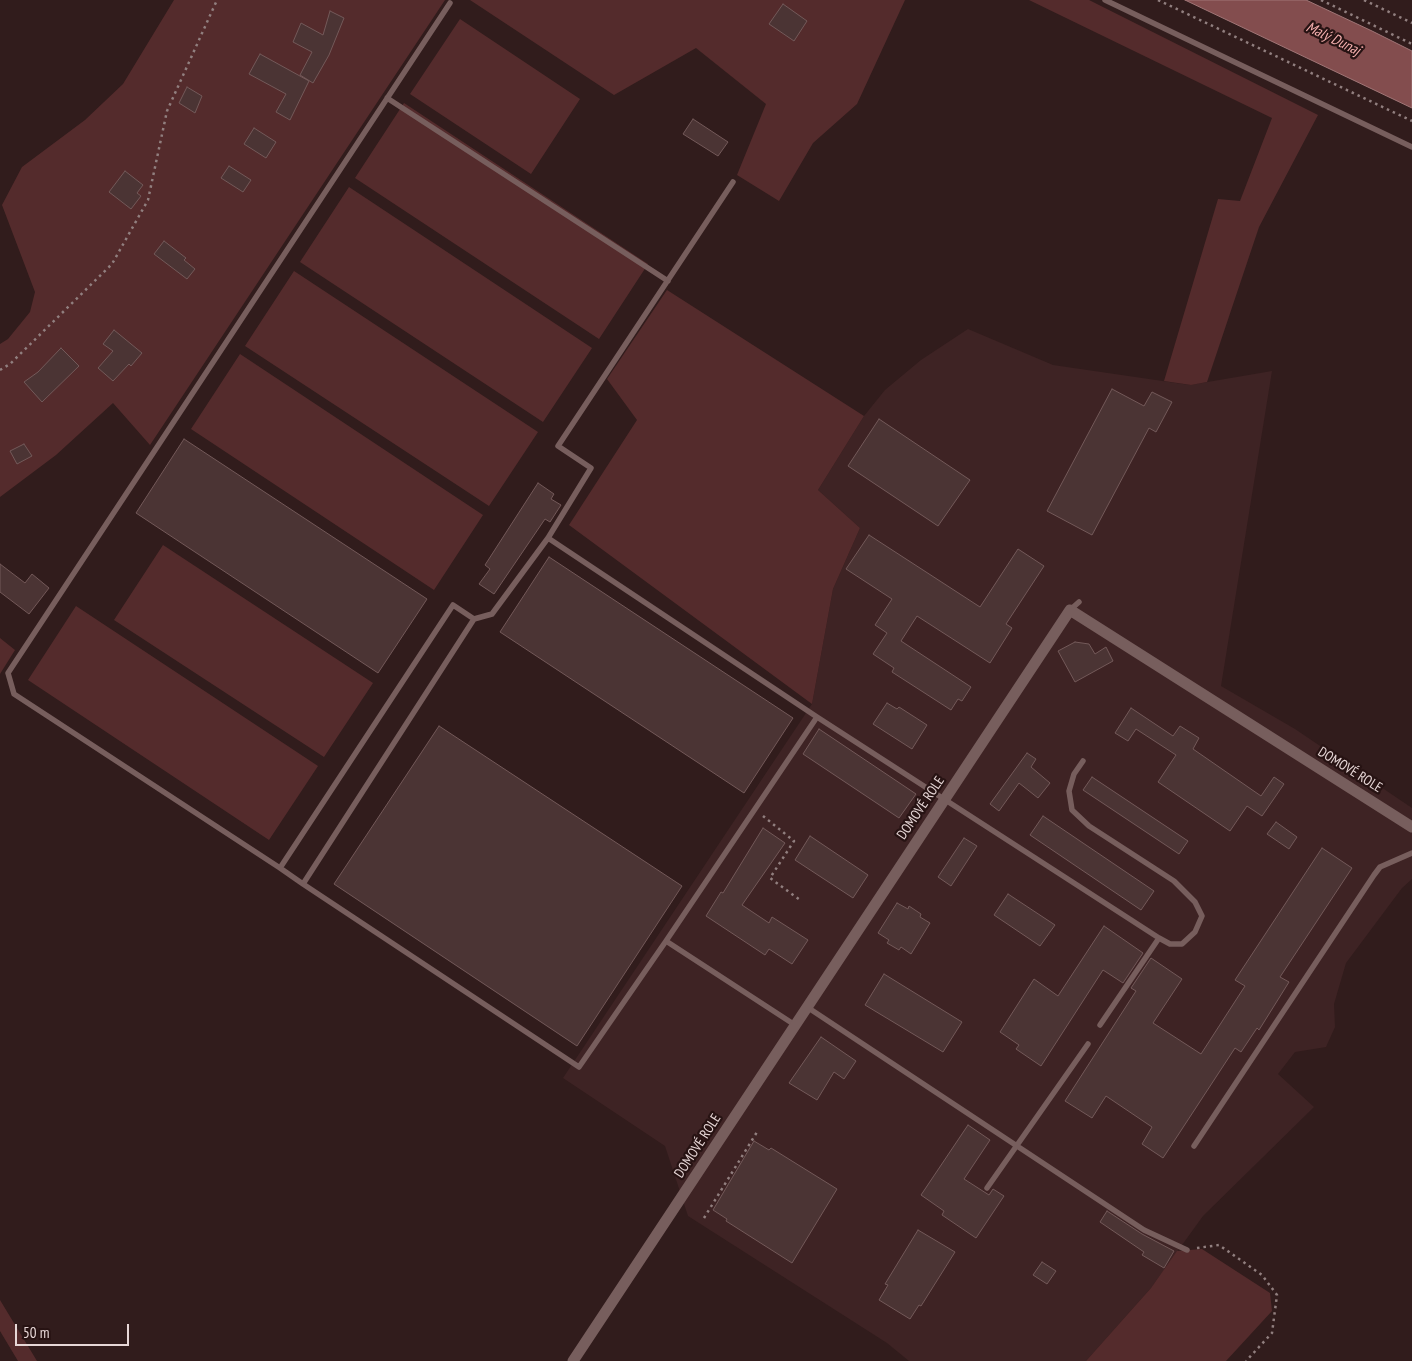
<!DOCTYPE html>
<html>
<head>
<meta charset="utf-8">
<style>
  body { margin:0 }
  #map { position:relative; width:1412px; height:1361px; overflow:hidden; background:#311c1c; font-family:"PT Sans Narrow",sans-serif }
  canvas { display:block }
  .scale { position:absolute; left:15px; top:1324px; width:114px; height:22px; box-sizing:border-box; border:2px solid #e7d7d7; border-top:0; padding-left:6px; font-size:15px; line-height:18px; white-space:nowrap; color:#e7d7d7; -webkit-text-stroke:4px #271313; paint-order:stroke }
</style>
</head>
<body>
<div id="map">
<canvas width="1412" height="1361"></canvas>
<div class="scale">50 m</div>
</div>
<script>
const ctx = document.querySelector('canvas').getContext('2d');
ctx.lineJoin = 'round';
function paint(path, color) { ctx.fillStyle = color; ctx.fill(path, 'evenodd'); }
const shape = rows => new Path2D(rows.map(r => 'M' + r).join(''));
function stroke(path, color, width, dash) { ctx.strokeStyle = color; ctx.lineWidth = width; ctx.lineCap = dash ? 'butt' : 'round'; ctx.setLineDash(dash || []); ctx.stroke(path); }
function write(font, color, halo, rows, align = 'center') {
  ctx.font = font + ' "PT Sans Narrow",sans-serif'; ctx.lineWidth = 4.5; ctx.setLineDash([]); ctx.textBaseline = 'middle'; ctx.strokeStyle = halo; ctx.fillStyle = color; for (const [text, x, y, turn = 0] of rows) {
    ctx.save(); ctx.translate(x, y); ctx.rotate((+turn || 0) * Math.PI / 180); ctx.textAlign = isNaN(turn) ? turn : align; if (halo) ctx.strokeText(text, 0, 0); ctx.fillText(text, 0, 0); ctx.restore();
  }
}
paint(shape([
  [968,329,1053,365,1190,385,1272,371,1221,686,1295,729,1412,808,1412,879,1402,888,1346,963,1334,1004,1335,1027,1326,1047,1295,1052,1278,1074,1314,1107,1203,1216,1151,1288,1086,1361,909,1361,887,1343,688,1216,665,1146,563,1078,812,704,833,589,860,528,818,490,864,416,885,390,921,360]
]), '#3e2324');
paint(shape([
  [174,0,445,0,150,445,113,403,56,455,0,497,0,344,8,339,30,312,35,292,2,205,22,167,85,120,123,84],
  [470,0,905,0,857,104,813,143,779,201,737,175,766,104,696,48,614,95],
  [1029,0,1089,0,1318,115,1259,227,1207,382,1191,385,1164,381,1218,199,1240,201,1272,118],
  [460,19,580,99,531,174,410,94],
  [404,103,648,264,599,339,355,178],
  [349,187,592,348,543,422,300,262],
  [294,271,538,432,489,506,245,346],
  [667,290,864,416,818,490,860,528,833,589,812,704,569,525,637,420,607,379],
  [240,354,483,515,434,590,191,429],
  [163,545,373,683,324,757,114,620],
  [76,606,318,766,269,840,28,680],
  [0,638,15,650,0,674],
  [1202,1249,1270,1293,1272,1311,1226,1361,1086,1361,1151,1288,1177,1251],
  [0,1300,37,1361,18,1361,0,1331]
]), '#542b2c');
const water = shape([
  [1185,0,1306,0,1372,31,1412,51,1412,108,1185,0]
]);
paint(water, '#834d4e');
stroke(water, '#a17677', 1);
const building = shape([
  [783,4,807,21,794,41,769,24,783,4],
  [330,11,344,18,329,55,313,83,300,75,312,52,293,42,301,23,323,35,330,11],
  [260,54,309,81,290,120,276,112,286,94,249,74,260,54],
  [187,87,202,96,195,113,179,103,187,87],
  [693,119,728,142,718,156,683,134,693,119],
  [254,128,276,142,266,158,244,144,254,128],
  [229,166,251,180,243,192,221,178,229,166],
  [125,171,143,185,137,193,141,196,131,209,109,192,125,171],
  [164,241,186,258,184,260,195,269,187,279,154,254,164,241],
  [114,330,142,353,131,366,129,364,113,381,98,368,113,351,103,344,114,330],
  [61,348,79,366,42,402,24,382,38,372,61,348],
  [1112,389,1144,406,1152,392,1172,402,1156,432,1149,428,1092,535,1047,511,1112,389],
  [879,419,970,480,938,526,848,466,879,419],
  [184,439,427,599,378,673,136,513,184,439],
  [24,444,32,456,17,464,10,451,24,444],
  [538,483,554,494,551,499,561,505,550,522,545,519,494,594,479,584,490,569,485,565,538,483],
  [869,535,980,607,1018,549,1044,566,1006,624,1012,628,990,663,917,616,901,641,971,687,962,701,958,699,951,710,892,672,894,668,873,654,887,633,875,625,892,599,846,569,869,535],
  [549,557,793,718,744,793,500,632,549,557],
  [0,564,25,583,32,574,49,588,29,614,0,592,0,564],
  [1075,642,1089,644,1095,654,1106,647,1113,661,1075,682,1058,651,1075,642],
  [887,703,897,709,899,707,927,725,912,749,873,724,887,703],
  [1131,708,1173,736,1180,726,1199,738,1193,749,1261,796,1274,777,1284,784,1262,816,1247,806,1230,831,1158,782,1176,755,1136,729,1128,741,1115,733,1131,708],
  [439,726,682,886,577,1046,334,884,439,726],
  [819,729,916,794,899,818,803,754,819,729],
  [1027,753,1036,759,1031,767,1050,783,1038,798,1019,783,999,811,990,804,1027,753],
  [1092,777,1188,841,1179,854,1083,790,1092,777],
  [1043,816,1154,891,1141,910,1030,835,1043,816],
  [1276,822,1297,837,1289,849,1267,834,1276,822],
  [763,828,785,843,742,905,769,923,772,917,808,940,792,964,769,949,765,955,706,916,721,892,723,893,763,828],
  [810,836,868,875,853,898,795,860,810,836],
  [964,838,977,846,951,886,938,877,964,838],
  [1322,848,1352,868,1280,977,1289,982,1259,1030,1257,1028,1241,1052,1235,1048,1163,1158,1142,1144,1152,1127,1106,1096,1092,1118,1065,1101,1136,991,1131,988,1151,958,1182,979,1153,1023,1201,1054,1245,986,1235,980,1322,848],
  [1008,894,1055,925,1040,946,994,915,1008,894],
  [897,903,908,909,909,906,921,914,920,917,930,923,911,954,901,947,899,950,887,943,889,940,878,933,897,903],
  [1104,926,1143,953,1123,983,1103,970,1041,1066,1016,1049,1019,1045,1000,1032,1034,979,1058,996,1104,926],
  [884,974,962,1022,943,1052,865,1005,884,974],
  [821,1037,856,1061,844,1079,834,1072,817,1100,789,1083,821,1037],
  [968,1125,990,1140,964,1179,989,1195,993,1189,1004,1196,976,1238,942,1215,944,1211,921,1195,968,1125],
  [754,1141,769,1150,771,1148,837,1189,792,1263,726,1221,727,1219,713,1210,754,1141],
  [1107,1211,1142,1234,1174,1251,1164,1268,1142,1255,1144,1252,1100,1222,1107,1211],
  [918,1230,955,1252,921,1306,919,1305,910,1319,879,1300,888,1285,885,1284,918,1230],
  [1042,1262,1056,1271,1047,1284,1033,1275,1042,1262]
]);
paint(building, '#4b3434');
stroke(building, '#735959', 1);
stroke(shape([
  [1158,0,1412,121],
  [1321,0,1412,44],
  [1364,0,1412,23],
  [0,370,10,364,112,264,148,200,167,111,217,0],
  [763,816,794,841,770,878,800,900],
  [704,1218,757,1132],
  [1197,1248,1219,1245,1262,1275,1277,1295,1272,1333,1246,1361]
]), '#917f7f', 2.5, [2.5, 4]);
stroke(shape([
  [1105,0,1412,147],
  [387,98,668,281],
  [548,538,591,468,558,446,733,182],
  [1070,610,1079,602],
  [280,868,14,694,8,673,450,3],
  [303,884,280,868,453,605,474,619],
  [666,941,817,717],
  [807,1007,1144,1230,1187,1250],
  [795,1025,666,941,579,1067,303,884,474,619,492,614,548,538,817,717,1159,938,1170,944,1182,944,1195,932,1202,916,1195,902,1174,881,1089,826,1072,810,1069,791,1074,774,1083,761],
  [1100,1025,1159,938],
  [1194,1146,1374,875,1380,867,1412,853],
  [987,1188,1088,1044]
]), '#775e5d', 5.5);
stroke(shape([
  [573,1361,1070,610,1412,827]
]), '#775e5d', 11);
write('14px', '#e7d7d7', '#271313', [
  ["DOMOVÉ ROLE",1350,770,32],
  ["DOMOVÉ ROLE",921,808,-56],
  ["DOMOVÉ ROLE",698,1146,-57]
]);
write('italic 15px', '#f5afae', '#271313', [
  ["Malý Dunaj",1333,39,26]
]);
</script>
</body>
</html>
